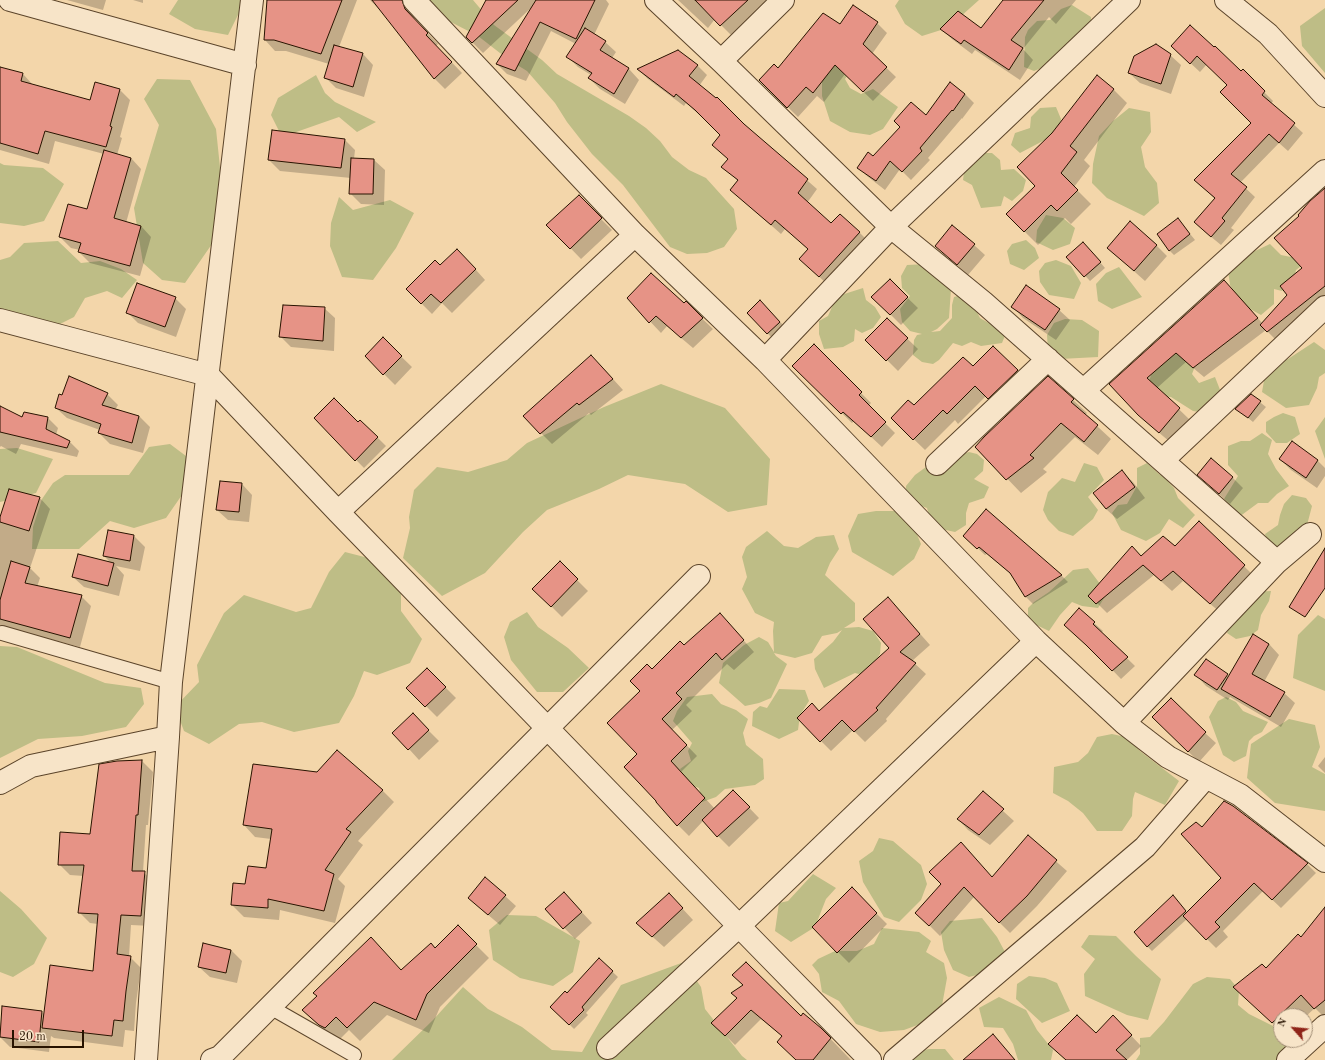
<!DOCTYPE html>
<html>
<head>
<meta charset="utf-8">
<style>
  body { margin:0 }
  #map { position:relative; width:1325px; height:1060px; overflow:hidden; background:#f3d6aa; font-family:"Old Standard TT",serif }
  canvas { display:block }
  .north { position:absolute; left:1273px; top:1008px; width:40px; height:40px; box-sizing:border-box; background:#f7e4c8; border:1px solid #a49078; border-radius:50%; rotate:297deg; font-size:11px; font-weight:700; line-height:16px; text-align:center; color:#281300 }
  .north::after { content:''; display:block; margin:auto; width:14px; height:18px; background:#8f2418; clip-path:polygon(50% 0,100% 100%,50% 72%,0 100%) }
  .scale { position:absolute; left:12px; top:1030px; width:72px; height:18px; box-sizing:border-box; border:2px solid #281300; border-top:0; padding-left:5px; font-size:12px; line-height:14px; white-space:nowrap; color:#281300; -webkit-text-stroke:3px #f7e4c8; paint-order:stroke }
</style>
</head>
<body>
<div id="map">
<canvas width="1325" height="1060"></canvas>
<div class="north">N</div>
<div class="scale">20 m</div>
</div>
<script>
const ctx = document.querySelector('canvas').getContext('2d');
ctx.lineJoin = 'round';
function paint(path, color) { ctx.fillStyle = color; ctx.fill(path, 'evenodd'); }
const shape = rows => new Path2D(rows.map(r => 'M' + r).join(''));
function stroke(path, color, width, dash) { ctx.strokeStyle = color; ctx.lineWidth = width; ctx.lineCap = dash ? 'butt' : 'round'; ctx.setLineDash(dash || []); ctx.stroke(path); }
paint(shape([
  [178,0,242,0,242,7,228,35,195,29,169,14],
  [408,0,473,0,494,25,542,60,557,74,629,116,646,128,660,141,672,157,689,170,706,178,734,209,737,229,724,247,707,253,687,254,670,247,623,185,592,154,567,122,555,103,527,71,509,60,478,36],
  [899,0,979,0,960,17,941,30,922,36,905,24,895,6],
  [1072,5,1091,17,1091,29,1044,67,1034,71,1024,67,1025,37,1028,30,1037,21,1050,20,1061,9],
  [1325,8,1325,73,1302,46,1300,26],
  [833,60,853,67,845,79,850,88,861,94,873,89,898,107,883,129,870,135,850,132,830,121,822,96,822,76],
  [316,75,325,93,335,102,376,122,357,132,339,117,282,137,271,115,278,98],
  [157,79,190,80,216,129,221,177,214,241,185,283,162,280,143,263,134,208,159,125,144,99],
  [1056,107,1061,119,1060,132,1020,153,1011,145,1015,133,1030,128,1031,117,1040,108],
  [1129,108,1150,112,1151,132,1141,147,1145,167,1157,183,1159,203,1144,216,1107,198,1092,183,1093,164,1099,136,1113,121],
  [980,153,992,153,1000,160,1001,170,1014,169,1026,180,1023,191,1012,201,1004,196,1001,206,981,208,972,185,963,180,965,165],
  [0,163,4,165,43,168,64,184,44,221,24,226,0,223],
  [339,197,353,210,390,200,414,213,396,248,373,280,342,277,330,246,331,223],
  [1046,215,1063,218,1075,228,1070,244,1053,250,1036,242,1037,230],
  [1026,240,1035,248,1039,258,1024,270,1010,264,1007,251,1012,244],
  [58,241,81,263,100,261,121,269,137,280,122,298,107,291,85,298,74,317,54,327,0,314,0,260,10,257,24,243],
  [1270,244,1281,255,1291,257,1300,254,1305,263,1296,270,1294,279,1282,291,1274,289,1274,304,1261,315,1243,305,1230,285,1228,270,1240,258],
  [1056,260,1071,266,1081,283,1074,299,1049,295,1040,282,1039,271,1045,263],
  [927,264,951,289,949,318,937,329,931,332,940,331,952,318,952,305,954,297,961,295,976,310,980,318,1006,333,1002,343,981,346,971,342,962,346,953,343,939,360,933,364,922,362,913,355,914,340,917,335,922,334,910,331,902,322,900,309,910,296,902,288,901,276,907,265],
  [1119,267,1142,297,1112,309,1098,301,1096,284,1106,273],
  [863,288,866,300,875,307,881,317,873,328,862,333,855,329,854,341,843,347,824,349,819,334,819,321,828,316,832,307,835,297],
  [1065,319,1082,320,1099,331,1098,357,1060,359,1048,351,1047,335,1054,323],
  [1314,342,1325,350,1325,373,1319,377,1317,388,1309,405,1286,408,1262,392,1265,375,1281,361,1288,359],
  [1171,348,1197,361,1192,374,1199,383,1215,377,1224,400,1205,413,1193,411,1171,397,1157,396,1149,381,1154,367],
  [661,384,725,408,770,459,767,505,728,512,685,484,628,475,599,489,547,510,523,532,485,573,442,596,403,558,410,528,409,517,414,490,437,467,468,472,507,460,527,443,604,407],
  [1283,413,1295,417,1300,434,1287,443,1276,443,1266,432,1266,422,1274,417],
  [1325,417,1325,459,1315,431],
  [1262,433,1272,440,1268,454,1276,469,1289,486,1277,494,1268,503,1258,503,1239,517,1224,499,1238,476,1228,465,1228,446,1241,441,1250,441],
  [170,444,190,459,184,492,166,518,134,528,110,521,79,549,32,549,33,527,42,499,53,483,65,475,129,475,149,447],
  [17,448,53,459,36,493,0,502,0,449],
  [969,452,977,454,984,460,983,471,974,479,989,487,984,498,969,503,966,513,966,525,955,532,937,528,931,522,927,508,905,500,906,486,915,475,926,467,934,468,959,455],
  [1084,463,1097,467,1104,480,1088,497,1098,510,1093,519,1073,536,1059,531,1048,520,1043,510,1048,492,1062,478,1075,482],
  [1147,463,1159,474,1165,478,1174,488,1178,498,1195,515,1183,528,1169,519,1160,533,1146,541,1121,530,1112,513,1118,505,1127,504,1137,486,1137,468],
  [1292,495,1306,498,1312,506,1306,529,1279,551,1270,549,1265,534,1278,525,1280,515,1284,504],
  [876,511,896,511,911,520,921,544,914,559,893,576,852,552,848,536,858,514],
  [767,531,784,546,798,548,816,537,834,535,839,549,830,563,825,575,855,603,855,621,844,628,859,627,873,631,881,643,880,654,866,676,855,673,824,688,815,669,814,659,833,642,842,630,837,633,822,636,812,653,795,658,774,653,776,656,787,664,771,698,759,703,745,706,719,683,723,663,744,645,759,637,768,642,774,652,773,631,774,622,755,613,742,589,747,577,742,557,746,547],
  [345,552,380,561,401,589,401,611,422,639,410,663,377,675,364,671,354,696,339,723,294,732,262,722,239,724,209,744,184,731,175,707,199,682,197,665,224,613,244,595,296,612,311,608,329,572],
  [1088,568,1107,593,1098,608,1082,606,1072,602,1060,615,1049,631,1028,621,1028,608,1034,602,1049,592,1073,570],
  [1271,591,1269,601,1261,615,1258,630,1250,636,1236,639,1227,633,1233,615,1252,592],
  [527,612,538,627,568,648,589,668,563,692,537,692,511,660,504,637,510,622],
  [1318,615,1325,619,1325,691,1293,678,1298,635],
  [0,646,17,647,105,683,141,688,144,704,126,727,82,736,38,739,0,758],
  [779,689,805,690,809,701,800,715,798,730,779,739,752,726,753,712,760,706,767,708],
  [712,694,721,704,736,710,748,719,743,733,746,745,763,759,764,779,755,785,725,789,716,797,702,802,699,788,687,784,680,769,691,761,688,751,692,743,673,721,677,711,687,697],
  [1226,697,1236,702,1243,711,1268,722,1262,732,1254,736,1249,741,1246,756,1234,762,1223,755,1209,717,1218,701],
  [1289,719,1315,725,1320,747,1312,767,1325,774,1325,811,1275,803,1247,778,1251,744],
  [1112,734,1130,738,1140,751,1179,781,1165,805,1135,792,1133,799,1132,816,1122,831,1097,831,1083,813,1068,801,1053,793,1054,767,1078,762,1088,753,1097,737],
  [879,838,893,841,921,865,927,884,921,900,899,922,884,917,863,882,859,861,873,851],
  [813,874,836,888,826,899,815,927,791,942,775,931,779,903,788,901],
  [0,891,21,909,47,938,34,964,13,977,0,972],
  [507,915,536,916,580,941,573,972,553,986,520,978,493,960,489,930],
  [982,918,997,937,1005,952,985,973,969,977,953,970,944,950,941,932,950,921],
  [882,928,919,932,931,941,926,952,944,963,947,978,941,1011,923,1023,904,1030,880,1032,856,1024,839,1001,822,992,819,974,812,965,818,959,835,951,857,951,874,944],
  [1089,935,1116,936,1136,956,1161,979,1148,1020,1127,1015,1085,996,1084,974,1095,959,1081,947],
  [684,962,701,987,705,1009,742,1056,747,1060,392,1060,433,1020,463,987,488,1009,522,1027,552,1050,582,1052,621,985],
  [1029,976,1045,978,1057,983,1070,1011,1042,1023,1016,999,1017,984],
  [1207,977,1230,979,1239,990,1238,1005,1249,1014,1281,1030,1281,1040,1284,1040,1287,1050,1277,1060,1136,1060,1140,1054,1140,1038,1150,1037,1164,1022,1193,984],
  [999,997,1026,1010,1037,1030,1053,1050,1051,1060,1018,1060,1013,1044,1003,1028,984,1027,979,1008],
  [929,1049,945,1049,954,1060,909,1060,914,1052]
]), '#bebd86');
paint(shape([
  [67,0,106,0,103,10],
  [133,0,143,0,143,3],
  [268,0,357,0,339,47,363,54,373,65,364,97,336,88,325,77,329,64,286,51,275,51,265,40],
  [370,0,408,0,415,20,438,44,436,46,462,73,445,89,434,78,385,15],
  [487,0,606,0,609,4,594,35,605,42,616,52,612,58,629,69,639,80,625,104,600,89,589,78,591,75,578,67,568,57,576,44,551,31,526,81,507,74,497,64,532,7,483,53,467,37],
  [678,0,769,0,731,35,715,19,708,28],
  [1007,0,1076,0,1056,24,1049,17,1023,49,1033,60,1020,80,975,50,972,54,952,39,941,29,981,29],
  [877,23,887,33,872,54,896,77,873,101,845,74,824,102,817,96,798,117,760,80,778,70,840,26],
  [1172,46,1241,72,1243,71,1273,101,1271,104,1303,133,1288,151,1279,143,1240,183,1255,197,1231,228,1234,230,1221,245,1204,231,1215,199,1195,180,1253,123,1228,85,1207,64,1200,72],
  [1170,55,1181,65,1171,94,1140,83,1129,73],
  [697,65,707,75,699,86,817,189,807,203,831,225,859,232,869,242,829,286,810,268,809,250,785,229,781,234,731,190,738,181,723,167,729,160,714,145,722,135,686,103,684,106,648,79,639,70],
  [0,68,23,74,33,85,91,102,120,90,130,100,120,137,122,138,117,155,131,158,141,169,126,223,141,226,151,237,140,276,90,263,79,252,80,250,71,248,60,237,88,210,104,154,55,141,49,164,0,150],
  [1097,76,1114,90,1127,103,1084,160,1090,166,1074,187,1091,204,1071,224,1065,218,1038,245,1007,214,1036,186,1053,133],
  [950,83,965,94,974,103,962,119,962,118,928,158,930,160,911,180,900,169,885,190,867,176,858,167,873,157,901,127,926,116],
  [344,139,355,150,354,159,374,160,385,170,384,205,361,204,350,193,351,178,280,171,269,160],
  [1325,191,1325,303,1277,341,1266,330,1204,377,1186,362,1157,388,1189,419,1170,442,1150,425,1110,384,1234,291,1263,324,1288,295,1303,268,1300,216],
  [579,197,612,230,581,259,548,225],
  [1178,219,1195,240,1174,255,1169,250],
  [974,245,985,255,968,275,936,246],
  [1156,245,1167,256,1145,281,1108,248],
  [1088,248,1105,268,1090,281,1068,257],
  [468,261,485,280,452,313,442,303,432,314,407,289,440,267],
  [890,281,918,308,901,325,873,297],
  [175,298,186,309,176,337,138,323,128,313],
  [628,298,684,305,686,303,713,329,693,348,667,326,661,333],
  [760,301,785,327,773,339,748,313],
  [1013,307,1059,310,1070,320,1056,340,1023,318],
  [324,308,335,318,334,351,291,347,280,336],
  [887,319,918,349,898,371,867,340],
  [383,339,412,367,395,385,366,356],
  [814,346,871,403,868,406,895,433,882,447,854,421,852,423,793,366],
  [993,347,1028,382,999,408,986,396,958,424,955,420,925,450,892,418,914,407,973,368],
  [602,367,623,390,591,415,589,413,552,444,524,416],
  [107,394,118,405,115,410,139,416,150,427,143,453,110,444,99,433,100,430,67,418,56,408],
  [1251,395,1266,407,1253,422,1237,409],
  [1073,400,1087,413,1085,415,1111,439,1098,455,1075,437,1043,469,1047,472,1021,493,977,447],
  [0,407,23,418,48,418,58,428,56,435,69,441,79,451,77,457,21,444,16,454,1,446,0,447],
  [315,418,358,423,377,437,386,446,364,468],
  [1292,443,1318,461,1325,468,1325,476,1317,488,1291,470,1280,459],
  [1122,472,1133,482,1145,498,1117,519,1106,509,1095,494],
  [1232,477,1243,488,1230,504,1209,485],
  [242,484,252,495,249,522,228,520,217,510],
  [40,498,50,509,30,568,40,578,37,587,81,596,91,606,80,647,19,631,0,625,0,521],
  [1199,522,1254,576,1221,613,1183,581,1172,591,1154,575,1107,613,1090,596,1142,557,1175,547],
  [109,531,134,536,145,547,140,571,116,566,124,575,119,596,84,587,73,577,112,564,104,556],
  [972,543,1061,575,1068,582,1033,604,1026,597,1012,575,987,554,985,555],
  [560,563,588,591,562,617,534,589],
  [898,609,930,645,912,661,926,674,886,719,887,721,865,742,853,730,831,751,798,718,819,712,890,649],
  [720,614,754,652,734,670,727,664,686,705,692,711,672,730,697,756,681,772,715,809,733,791,759,818,729,847,703,821,689,836,678,825,657,802,638,754,641,691,652,670,684,647],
  [1094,623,1103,631,1101,633,1135,666,1121,679,1096,653,1073,633],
  [1253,635,1269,644,1279,655,1264,682,1284,693,1295,703,1281,727,1230,697,1228,700,1206,686,1196,675,1227,675,1229,677],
  [427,669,456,698,437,717,408,688],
  [423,725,439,741,419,760,409,749],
  [1164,728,1205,733,1216,743,1199,762],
  [1325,757,1325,773,1318,766],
  [142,761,153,772,148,825,146,825,143,872,155,883,152,926,131,925,129,956,141,968,136,1003,134,1031,125,1030,123,1047,54,1038,51,1036,49,1052,10,1047,0,1037,3,1007,42,1012,45,1015,94,972,98,924,90,923,79,912,84,876,70,875,59,864,91,835,117,762],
  [382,790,394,802,358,841,363,845,338,879,345,886,335,923,280,910,279,920,244,917,232,905,246,885,267,869,271,839,255,837,244,825],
  [983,793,1014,821,990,845,968,830,958,819],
  [1233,806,1307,864,1316,873,1281,908,1263,891,1223,931,1228,937,1216,948,1187,919,1152,951,1147,946,1178,902,1187,913,1223,878,1202,828],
  [1028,837,1067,871,1037,906,1010,933,974,897,940,936,927,923,943,884,993,878],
  [852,889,887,924,849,963,813,927],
  [564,893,592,923,575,939,546,909],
  [669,894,693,920,664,947,637,923],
  [505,896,516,906,500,925,480,908],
  [1325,924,1325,1018,1315,1008,1305,1017,1305,1016,1281,1016,1281,1031,1248,1000,1266,969,1301,939],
  [458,927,489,958,440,1007,429,1033,387,1015,360,1041,349,1030,338,1041,316,1023,303,1010,402,971,435,949],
  [231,950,242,961,237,983,210,977,199,967],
  [599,959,618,977,586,1013,588,1015,574,1029,552,1007,567,994],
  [738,998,801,1017,820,1028,851,1060,797,1060,783,1037,761,1019,735,1045,713,1023],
  [1123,1027,1141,1046,1127,1060,1066,1060]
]), '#0003');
const building = shape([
  [267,0,342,0,321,54,274,40,264,40,267,0],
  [372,0,402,0,405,9,428,33,426,35,452,62,434,79,372,0],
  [486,0,518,0,472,43,466,37,486,0],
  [536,0,595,0,576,39,540,22,515,71,496,64,536,0],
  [695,0,748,0,720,26,695,0],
  [1003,0,1044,0,1011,40,1023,48,1009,70,964,40,961,44,940,29,958,11,981,28,1003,0],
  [853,5,878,22,863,44,887,67,863,92,835,65,813,93,806,87,787,108,759,80,774,64,778,68,823,13,840,24,853,5],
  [1190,25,1214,47,1215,46,1241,71,1243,69,1265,91,1262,95,1295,123,1279,143,1269,134,1231,174,1247,187,1222,218,1225,221,1211,237,1194,222,1215,198,1194,180,1251,123,1220,92,1227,85,1197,56,1190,64,1171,46,1190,25],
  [585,28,606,41,600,50,629,68,614,94,588,78,592,73,566,57,585,28],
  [1156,44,1171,54,1161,84,1128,73,1134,56,1156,44],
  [334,45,363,53,353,87,324,78,334,45],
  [678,50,698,65,689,76,716,98,717,97,744,124,808,179,798,193,831,223,840,214,860,232,819,277,799,259,808,249,775,220,771,225,730,190,738,180,721,167,728,159,712,145,720,135,695,110,676,94,674,97,637,69,678,50],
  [0,67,23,73,21,81,90,100,95,82,120,89,110,126,112,127,106,147,45,131,38,154,0,143,0,67],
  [1097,75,1114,89,1070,146,1077,152,1061,173,1078,190,1057,211,1051,205,1024,232,1006,214,1035,186,1017,167,1052,133,1097,75],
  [950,82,965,94,953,111,952,110,920,148,922,151,902,172,890,161,876,181,857,168,868,152,873,156,900,127,894,121,911,102,926,115,950,82],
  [272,130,345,139,341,168,268,160,272,130],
  [104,150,131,158,114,218,141,226,130,266,78,252,81,243,59,237,68,204,87,209,104,150],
  [351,158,374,159,373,194,349,194,351,158],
  [1325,188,1325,286,1267,332,1260,325,1287,295,1280,286,1302,268,1274,238,1299,216,1298,215,1310,201,1325,188],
  [579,195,602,218,570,249,546,225,579,195],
  [1178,218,1190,234,1169,251,1157,234,1178,218],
  [1130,221,1157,245,1134,271,1107,248,1130,221],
  [952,225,975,244,957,265,935,246,952,225],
  [1083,242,1101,262,1084,277,1066,257,1083,242],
  [457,249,476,269,441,303,431,294,421,304,406,289,435,260,440,265,457,249],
  [651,273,684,303,686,301,703,318,681,338,656,316,649,323,627,298,651,273],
  [890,279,908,297,890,315,871,297,890,279],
  [1224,280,1258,318,1193,368,1176,353,1147,378,1180,408,1159,433,1138,415,1109,384,1224,280],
  [137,283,176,297,165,327,126,313,137,283],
  [1026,285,1060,309,1045,330,1011,307,1026,285],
  [760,300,780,322,767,334,747,313,760,300],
  [283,305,325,307,323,341,279,337,283,305],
  [887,318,908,338,886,361,865,340,887,318],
  [383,337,402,356,383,375,365,356,383,337],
  [814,344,862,392,859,395,886,422,871,437,843,412,841,414,792,366,814,344],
  [993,346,1018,370,988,399,975,386,947,414,943,410,913,440,891,418,908,400,914,405,963,357,973,366,993,346],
  [591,355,613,379,579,405,577,403,540,434,523,416,591,355],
  [69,376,108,393,102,405,139,416,132,443,98,433,101,424,55,408,59,394,62,395,69,376],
  [1048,376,1074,399,1071,402,1098,425,1084,442,1061,423,1030,455,1034,458,1006,480,975,447,984,437,1048,376],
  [1251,394,1261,401,1248,418,1235,409,1251,394],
  [334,398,358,422,360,420,378,437,355,461,314,418,334,398],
  [0,406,22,417,24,412,48,417,46,429,70,441,67,448,0,432,0,406],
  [1292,441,1318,460,1306,478,1279,459,1292,441],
  [1211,458,1233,477,1219,494,1197,475,1211,458],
  [1122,470,1135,487,1106,509,1093,493,1122,470],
  [220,481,242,483,239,512,216,510,220,481],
  [9,489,40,497,29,531,0,522,0,517,9,489],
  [986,509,1017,536,1062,575,1025,597,1010,573,979,547,977,549,963,536,986,509],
  [1199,521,1245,565,1210,604,1173,571,1161,581,1143,565,1096,604,1088,596,1132,546,1141,556,1163,536,1175,546,1199,521],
  [108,530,134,535,130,561,103,556,108,530],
  [1325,548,1325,588,1305,617,1289,607,1325,548],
  [78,554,114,563,108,586,72,577,78,554],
  [11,561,30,567,25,583,82,595,70,638,0,619,0,600,11,561],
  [560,561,578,579,551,607,532,589,560,561],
  [888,597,920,634,900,652,916,663,876,708,878,710,854,732,842,720,820,742,797,718,812,703,819,711,889,648,863,619,888,597],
  [1079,608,1095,622,1093,624,1128,657,1112,671,1086,645,1064,625,1079,608],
  [720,613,744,640,722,660,716,653,676,693,682,699,662,719,687,745,671,761,705,798,677,826,656,802,656,801,624,767,637,754,607,723,640,691,630,681,647,664,652,669,680,641,684,645,720,613],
  [1253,634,1269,644,1252,674,1285,692,1270,717,1221,689,1253,634],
  [1206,659,1228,674,1217,690,1194,675,1206,659],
  [427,668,446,687,425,707,406,688,427,668],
  [1171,698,1206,732,1188,752,1152,717,1171,698],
  [413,713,429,730,408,750,392,733,413,713],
  [337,750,383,790,346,829,351,832,325,870,334,874,324,911,268,899,268,908,231,905,233,883,245,884,248,866,266,868,272,829,243,825,253,764,317,772,337,750],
  [142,760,138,815,136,815,132,871,145,871,141,916,121,915,117,954,131,956,126,991,123,1021,114,1020,112,1036,42,1028,50,965,93,971,98,914,78,913,84,865,58,865,60,832,90,834,99,764,117,761,142,760],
  [733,790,750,807,717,837,702,820,733,790],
  [983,791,1004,809,979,835,957,819,983,791],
  [1224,801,1233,806,1308,863,1272,900,1254,883,1215,922,1220,927,1206,940,1183,916,1221,878,1181,834,1196,822,1202,827,1224,801],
  [1028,835,1057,860,1027,896,999,923,964,887,929,926,915,913,941,884,929,872,961,842,992,877,1028,835],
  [485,877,506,895,488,915,468,898,485,877],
  [852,887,877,913,837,953,812,927,852,887],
  [564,892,582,912,563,929,545,909,564,892],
  [669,893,683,908,652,937,636,923,669,893],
  [1173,895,1186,911,1147,947,1134,932,1173,895],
  [1325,907,1325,1000,1314,1009,1301,995,1272,1023,1233,987,1262,964,1266,968,1298,934,1301,937,1325,907],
  [458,925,477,944,427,994,416,1020,374,1002,347,1028,336,1017,325,1028,319,1025,302,1010,317,996,313,993,371,937,401,970,431,943,435,948,458,925],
  [203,943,231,950,226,973,198,967,203,943],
  [599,958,613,971,582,1007,584,1010,569,1025,550,1007,565,991,567,993,599,958],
  [746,962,801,1016,803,1013,821,1028,831,1038,813,1060,796,1060,777,1042,782,1036,751,1010,725,1036,711,1023,737,998,731,993,743,985,732,975,746,962],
  [2,1006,42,1011,39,1042,0,1037,2,1006],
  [1077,1015,1096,1033,1113,1015,1132,1035,1116,1050,1127,1060,1066,1060,1048,1044,1077,1015],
  [993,1034,1015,1060,963,1060,993,1034]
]);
paint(building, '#e69386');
stroke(building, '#281300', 1);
const service = shape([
  [2,633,171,682],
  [270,1007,354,1055]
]);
const minor = shape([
  [10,0,245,65],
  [414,0,635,235,765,360,1036,641,1124,723,1168,757,1240,795,1325,861],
  [656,0,721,61,891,227,983,302,1277,562],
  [1226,0,1268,34,1325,96],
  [721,61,783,0],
  [0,320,208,375,338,512,739,926,870,1060],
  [765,360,891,227,1129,0],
  [1084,390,1325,171],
  [1163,460,1325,307],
  [937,464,1048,359],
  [338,512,635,235],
  [1124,723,1277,562,1310,534],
  [0,783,31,766,168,737],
  [608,1048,739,926,1036,641],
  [146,1060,168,737,171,682,252,0],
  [212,1060,220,1057,699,576],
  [895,1060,1145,847,1206,777],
  [1288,1060,1325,1026]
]);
stroke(service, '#5b442a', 16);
stroke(minor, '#5b442a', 24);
stroke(service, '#f7e4c8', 14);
stroke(minor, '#f7e4c8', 22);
</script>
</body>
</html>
